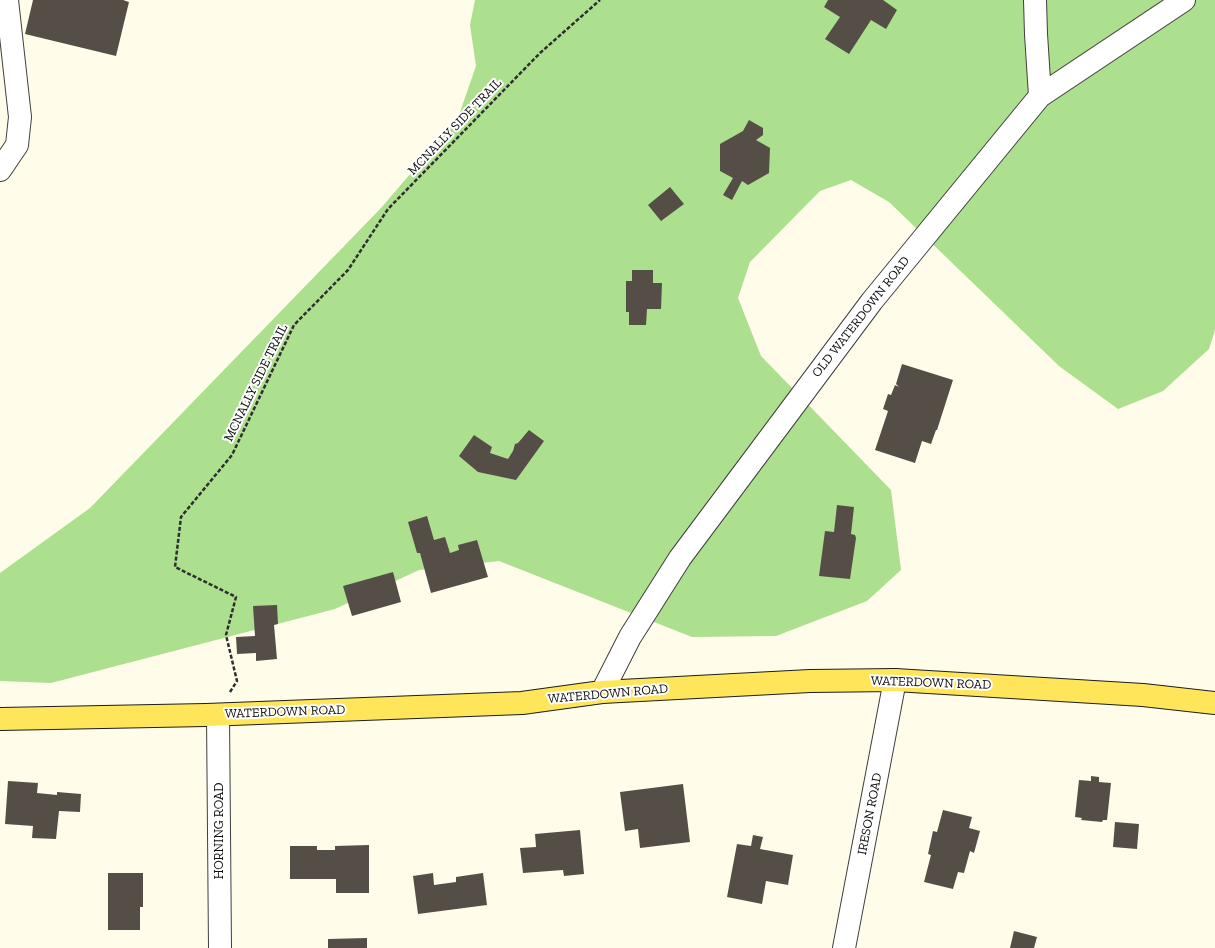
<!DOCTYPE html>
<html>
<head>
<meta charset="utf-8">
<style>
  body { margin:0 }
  canvas { display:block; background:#fffdea }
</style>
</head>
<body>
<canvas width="1215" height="948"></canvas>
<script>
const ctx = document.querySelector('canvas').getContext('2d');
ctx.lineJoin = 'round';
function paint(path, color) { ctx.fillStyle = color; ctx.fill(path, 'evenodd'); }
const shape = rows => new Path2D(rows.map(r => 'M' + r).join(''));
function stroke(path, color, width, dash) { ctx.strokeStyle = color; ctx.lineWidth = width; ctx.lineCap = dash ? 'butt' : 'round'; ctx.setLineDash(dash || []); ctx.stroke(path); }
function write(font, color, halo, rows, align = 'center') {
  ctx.font = font + ' "Zilla Slab",serif'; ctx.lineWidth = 4; ctx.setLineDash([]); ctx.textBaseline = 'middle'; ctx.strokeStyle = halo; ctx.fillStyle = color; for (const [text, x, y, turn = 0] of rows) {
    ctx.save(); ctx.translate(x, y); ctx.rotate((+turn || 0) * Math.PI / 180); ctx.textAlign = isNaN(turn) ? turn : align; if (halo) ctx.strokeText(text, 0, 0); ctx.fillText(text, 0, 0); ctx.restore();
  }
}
paint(shape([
  [475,0,1215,0,1215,330,1209,349,1163,391,1118,409,1059,366,889,202,851,180,820,191,750,262,738,298,761,356,891,490,901,570,867,601,776,636,692,637,499,561,419,570,335,609,51,683,0,681,0,573,90,508,381,208,458,118,476,66,470,25]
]), '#acdf8e');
paint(shape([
  [33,0,123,0,129,2,116,56,25,34],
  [828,0,883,0,897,10,886,29,871,20,849,54,825,39,840,17,824,7],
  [749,120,763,128,763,135,756,140,770,148,769,173,748,185,742,181,732,200,723,195,733,178,720,171,720,144,743,131],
  [670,187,684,204,661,221,648,205],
  [632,270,653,270,653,283,662,283,661,309,647,309,646,325,629,325,629,312,626,312,626,281,632,281],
  [902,364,953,380,937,430,936,430,931,444,922,441,915,463,875,450,888,411,883,409,888,394,891,395,895,385,899,387,896,384],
  [529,430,544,441,516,480,478,472,459,456,474,435,492,447,490,453,508,459,513,451,515,444,518,443],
  [837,505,854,507,851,534,855,535,856,538,850,579,819,576,825,531,834,532],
  [427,516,434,540,445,537,450,553,459,550,458,545,477,540,488,577,431,593,420,553,417,553,408,522],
  [393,572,401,602,352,616,343,586],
  [277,605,278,624,274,625,277,659,256,661,256,653,237,654,236,637,255,636,253,606],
  [1091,776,1099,777,1099,782,1111,783,1107,820,1103,820,1102,822,1081,820,1082,818,1075,817,1079,780,1091,781],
  [8,781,38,783,37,793,57,795,57,792,81,794,80,812,59,811,56,839,32,838,33,826,5,824],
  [683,784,690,842,640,848,638,829,625,831,620,792],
  [943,810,972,817,969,828,980,831,974,853,970,851,964,873,958,872,953,889,924,882,931,855,928,854,933,831,937,832],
  [1115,822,1139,824,1137,849,1113,847],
  [580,830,584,874,564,876,563,870,523,873,520,848,536,847,535,834],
  [753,835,763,837,760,849,793,855,788,885,766,881,762,904,727,897,737,844,751,846],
  [369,845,369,893,336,893,336,879,290,879,290,846,317,846,317,850,335,850,335,846],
  [108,873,143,873,143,907,140,907,140,930,108,930],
  [433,873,434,885,456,882,456,877,483,873,487,905,418,914,413,876],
  [1014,931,1037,937,1034,948,1010,948],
  [367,938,367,948,328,948,328,939]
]), '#554e47');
const minor = shape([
  [1035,0,1036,34,1040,96],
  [0,170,17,145,20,117,7,0],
  [602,692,630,637,680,558,872,301,1040,96,1184,0],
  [218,715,220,948],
  [844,948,895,680]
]);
const major = shape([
  [0,719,206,715,522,703,602,692,810,681,895,680,1143,695,1215,703]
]);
stroke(minor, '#3f3f3f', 24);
stroke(major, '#1d1d1d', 24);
stroke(shape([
  [230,692,237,681,226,635,236,597,175,567,181,517,232,455,294,325,348,270,388,209,540,53,600,0]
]), '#2e2e2e', 2.5, [4, 2]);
stroke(minor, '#fff', 22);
stroke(major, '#ffe55a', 22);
write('13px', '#0c0c0c', '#fff', [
  ["MCNALLY SIDE TRAIL",455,127,-46],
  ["OLD WATERDOWN ROAD",861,317,-52],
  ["MCNALLY SIDE TRAIL",256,383,-64],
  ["WATERDOWN ROAD",931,683,2],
  ["WATERDOWN ROAD",608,694,-5],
  ["WATERDOWN ROAD",285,712,-2],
  ["IRESON ROAD",870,814,-79],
  ["HORNING ROAD",219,831,-90]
]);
</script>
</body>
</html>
